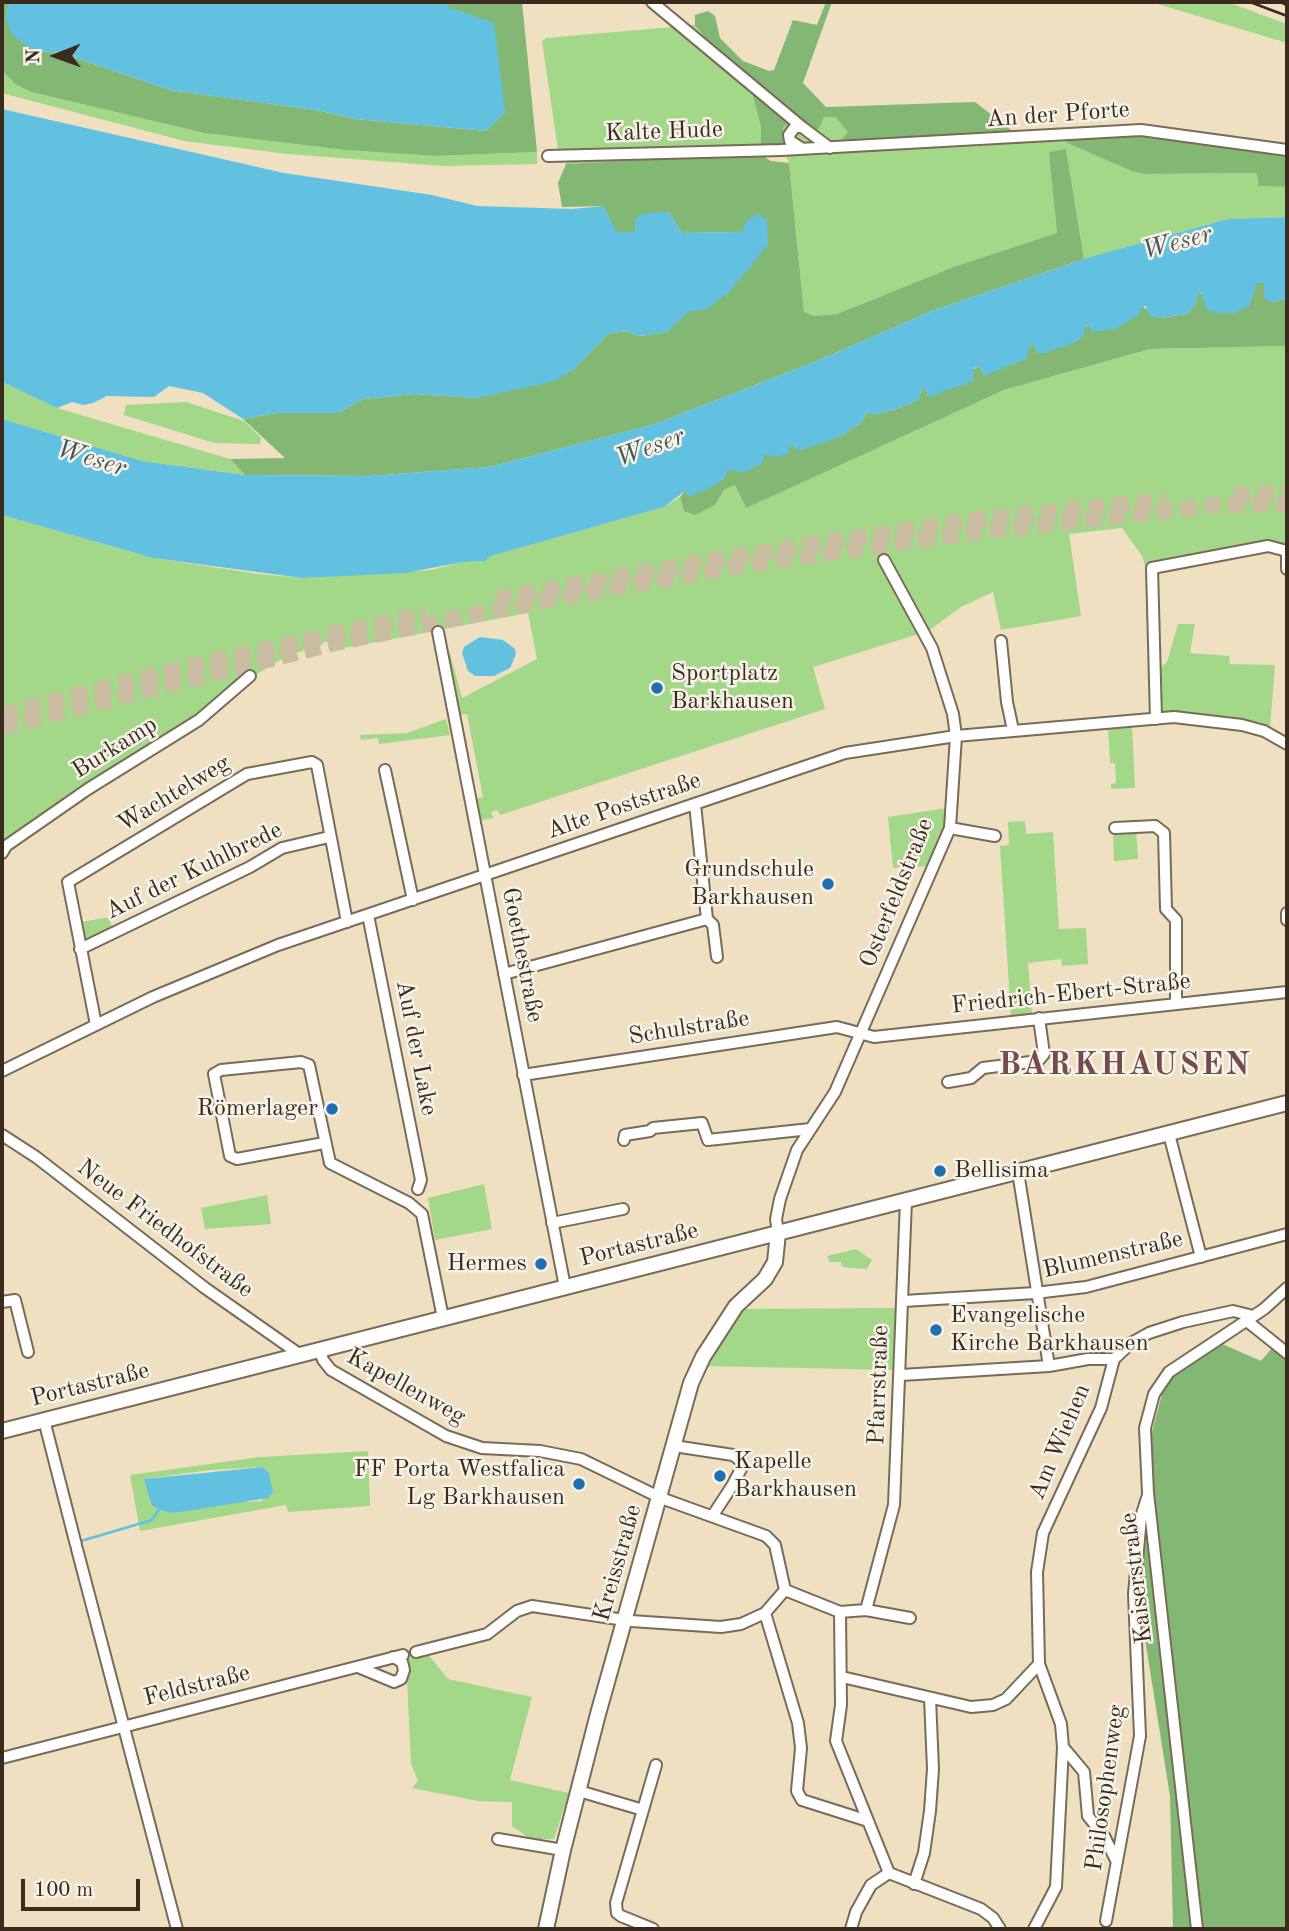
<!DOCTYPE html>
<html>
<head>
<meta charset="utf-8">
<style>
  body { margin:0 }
  #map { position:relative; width:1289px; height:1931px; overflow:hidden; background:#eee0c0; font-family:"Old Standard TT",serif }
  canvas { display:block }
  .frame { position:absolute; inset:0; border:4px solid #3b2a1e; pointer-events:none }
  .north { position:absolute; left:21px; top:21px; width:70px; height:70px; -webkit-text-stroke:5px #f7f3e8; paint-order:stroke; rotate:269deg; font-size:19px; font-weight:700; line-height:28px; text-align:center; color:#3b2a1e }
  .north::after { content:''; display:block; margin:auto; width:24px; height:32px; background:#3b2a1e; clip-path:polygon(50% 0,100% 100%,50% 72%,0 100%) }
  .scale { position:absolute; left:21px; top:1879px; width:119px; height:32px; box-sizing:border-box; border:4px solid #3b2a1e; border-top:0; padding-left:9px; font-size:21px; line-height:24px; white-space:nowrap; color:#3b2a1e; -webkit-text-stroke:5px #f7f3e8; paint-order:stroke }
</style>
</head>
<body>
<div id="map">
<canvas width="1289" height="1931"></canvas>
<div class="frame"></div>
<div class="north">N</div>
<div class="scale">100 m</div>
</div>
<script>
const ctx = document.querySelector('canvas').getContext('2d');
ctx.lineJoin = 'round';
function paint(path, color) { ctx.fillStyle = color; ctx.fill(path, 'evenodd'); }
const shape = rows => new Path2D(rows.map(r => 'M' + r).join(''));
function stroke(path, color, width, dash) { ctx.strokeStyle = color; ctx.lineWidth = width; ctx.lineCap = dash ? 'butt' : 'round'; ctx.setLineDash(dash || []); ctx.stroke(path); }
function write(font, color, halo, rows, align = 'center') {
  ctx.font = font + ' "Old Standard TT",serif'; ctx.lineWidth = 5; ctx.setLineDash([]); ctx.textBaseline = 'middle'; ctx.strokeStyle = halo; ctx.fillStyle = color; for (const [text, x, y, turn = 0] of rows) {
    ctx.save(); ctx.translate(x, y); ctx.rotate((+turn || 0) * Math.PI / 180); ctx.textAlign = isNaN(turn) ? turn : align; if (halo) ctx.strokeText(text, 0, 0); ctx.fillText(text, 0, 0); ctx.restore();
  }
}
paint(shape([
  [1151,2,1227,2,1287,24,1287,43],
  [695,25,710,44,748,77,761,127,761,147,781,139,783,128,797,116,835,117,848,132,1064,132,1065,142,1144,174,1257,173,1258,186,1287,187,1287,217,1228,219,1084,259,1066,150,1050,152,1057,233,956,266,837,314,814,316,804,312,789,163,785,154,566,164,558,150,542,41,546,38],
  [2,70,15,84,31,92,204,133,345,150,435,156,537,152,537,164,442,166,288,154,184,141,2,93],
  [1287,346,1287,551,1272,546,1147,573,1142,556,1122,528,1069,534,1081,616,1001,630,993,592,961,607,928,631,813,667,825,709,500,815,497,810,491,812,493,818,479,821,475,799,483,797,467,714,459,715,447,655,450,653,462,698,537,659,528,613,339,649,336,638,284,658,252,677,200,721,10,844,2,859,2,515,153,558,259,574,302,578,431,570,463,562,485,561,491,556,664,507,680,497,684,511,715,505,724,490,735,485,746,507,1004,390,1150,349],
  [2,382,57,408,230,459,245,475,142,461,2,419],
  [186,402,244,421,261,438,260,444,214,443,124,415,126,405],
  [1178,624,1195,624,1190,653,1229,656,1230,664,1275,665,1270,728,1212,715,1162,713,1161,667,1167,662],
  [446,719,450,735,379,744,378,738,361,740,360,735,407,733],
  [1132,726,1135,788,1111,789,1111,784,1116,783,1115,763,1110,763,1108,728],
  [947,808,945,825,929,866,893,868,888,817],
  [1025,821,1026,834,1053,832,1059,929,1086,928,1088,964,1062,966,1061,959,1028,963,1032,1014,1011,1017,1000,846,1009,845,1008,822],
  [1136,830,1138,859,1114,861,1113,831],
  [110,917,112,929,88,940,84,939,81,922],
  [484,1184,492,1229,435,1240,428,1198],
  [267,1195,271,1224,205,1229,201,1208],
  [856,1249,872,1260,867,1269,842,1267,841,1262,830,1262,827,1256],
  [896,1308,894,1370,708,1366,744,1309],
  [368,1451,370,1506,288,1512,286,1505,140,1531,130,1475,260,1457],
  [263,1467,269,1473,262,1501,223,1503,180,1512,169,1513,152,1506,145,1479,210,1470],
  [427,1653,448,1679,532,1697,510,1780,569,1793,554,1839,530,1839,512,1826,512,1802,478,1801,412,1788,418,1781,411,1763,406,1658]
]), '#a3d888');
paint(shape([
  [2,2,9,2,6,18,35,51,61,53,170,90,316,110,356,119,486,131,505,112,445,2,522,2,537,152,435,156,345,150,204,133,31,92,15,84,2,70],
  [826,2,832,2,803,83,826,107,975,102,1015,133,1139,125,1287,146,1287,187,1258,186,1257,173,1144,174,1132,171,1065,142,1064,132,843,141,841,140,848,132,835,117,824,117,818,130,797,116,783,128,783,147,761,147,761,127,748,77,710,44,695,25,695,15,708,11,715,16,720,38,743,61,769,71,774,70,793,20,817,25],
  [1066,149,1084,259,932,311,817,361,655,424,489,467,370,476,245,475,230,459,285,458,243,419,277,413,338,413,363,399,414,394,477,398,574,369,608,334,625,331,640,336,667,332,688,311,707,309,742,232,682,233,669,212,647,216,636,232,616,232,603,206,562,207,558,183,566,164,766,154,766,158,771,161,789,163,804,312,814,316,837,314,956,266,1057,233,1049,152],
  [1256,283,1264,283,1271,302,1287,299,1287,346,1150,349,1004,390,746,508,735,485,724,490,715,505,695,515,684,511,680,497,685,491,727,470,791,444,839,437,861,423,868,412,875,414,894,410,918,400,922,389,926,389,928,396,979,366,984,376,1030,346,1142,306,1160,318,1187,314,1195,305,1198,293,1249,306],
  [1220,1343,1261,1361,1272,1348,1287,1360,1287,1929,1173,1929,1170,1796,1138,1595,1153,1493,1152,1432,1162,1394,1172,1375]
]), '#82b874');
paint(shape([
  [9,2,445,2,449,7,494,23,505,112,486,131,356,119,316,110,170,90,61,53,35,51,13,36,6,18],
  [2,109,284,173,432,195,477,206,572,209,603,206,617,232,635,232,635,220,640,215,659,212,669,212,682,233,742,232,747,220,758,214,767,220,768,245,729,292,707,309,688,312,667,332,640,336,625,331,608,334,574,369,555,381,477,398,414,394,363,399,338,413,277,413,243,419,203,393,169,386,154,397,107,396,93,403,83,405,72,402,57,408,2,382],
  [1287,217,1287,299,1271,302,1264,298,1264,283,1257,283,1249,306,1235,313,1215,313,1205,308,1202,293,1198,294,1195,305,1187,314,1160,318,1149,315,1146,306,1142,307,1138,315,1116,329,1092,332,1090,325,1085,326,1084,335,1076,342,1044,353,1037,353,1034,345,1030,346,1026,359,984,376,979,366,974,368,973,381,928,397,926,389,922,389,918,400,894,410,875,414,868,412,861,423,839,437,799,451,791,444,788,454,772,457,766,454,760,465,745,472,728,470,724,479,711,487,689,497,685,491,664,507,491,556,485,561,463,562,405,573,302,578,153,558,2,515,2,419,142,461,245,475,370,476,489,467,655,424,817,361,932,311,1090,257,1228,219],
  [480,637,503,640,515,649,516,654,510,668,494,676,475,676,468,671,462,653,464,647],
  [263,1467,269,1473,273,1492,268,1498,181,1512,169,1513,152,1506,144,1479]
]), '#62c1e0');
stroke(shape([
  [81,1541,152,1520,160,1508]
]), '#62c1e0', 2.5);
stroke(shape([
  [1234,495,1287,493],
  [496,599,749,554,973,520,1166,500],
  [2,715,182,668,426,614],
  [2,727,335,643,567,596,754,564,977,532,1216,505,1287,504]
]), '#cabca0', 16, [16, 8]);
const minor = shape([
  [652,2,802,127],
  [801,148,790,141,789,135,795,127,802,127,830,148],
  [548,156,781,150,1141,130,1287,150],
  [1287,551,1287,569],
  [438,632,565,1287],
  [1001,641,1007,702,1013,730],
  [1156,719,1152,568,1268,546,1287,551],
  [385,770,413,900],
  [950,828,995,836],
  [1115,828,1155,826,1164,833,1166,909,1176,920,1176,1004],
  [2,853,6,846,88,789,199,720,250,676],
  [1287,913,1287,920],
  [368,915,421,1180,418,1189],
  [707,919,713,925,717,957],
  [80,949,250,867,282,848,329,837],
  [504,974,707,919,695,804],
  [96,1025,68,882,247,774,312,762,317,765,347,922],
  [2,1071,153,997,278,945,845,753,956,736,1174,717,1242,725,1264,731,1287,744],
  [523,1075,837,1027,874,1037,1287,992],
  [948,1082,971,1078,983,1068,1038,1061,1044,1054,1039,1018],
  [1169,1134,1201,1257],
  [2,1135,36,1157,205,1288,302,1356],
  [624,1140,625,1135,650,1131,653,1128,702,1123,708,1140,810,1129],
  [324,1143,237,1159,230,1156,214,1074,221,1070,301,1062,309,1065,330,1163,409,1203,422,1214,443,1318],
  [1018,1172,1049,1366],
  [552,1223,623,1209],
  [778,1233,776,1219,780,1199,797,1150,835,1092,950,828,956,736,953,714,932,648,884,560],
  [904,1301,1035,1293,1086,1287,1287,1234],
  [2,1302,15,1300,28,1352],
  [1247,1321,1287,1353],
  [320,1351,323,1360,331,1370,446,1436,482,1448,540,1451,581,1459,661,1498,766,1536,775,1545,785,1590],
  [901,1375,1049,1366,1088,1359,1114,1359],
  [44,1420,76,1545],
  [674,1446,733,1455,741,1461,741,1469,732,1486,713,1515],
  [77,1549,177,1929],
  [785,1590,765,1613,798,1723,801,1748,797,1791,802,1800,865,1820],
  [785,1590,840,1612,866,1610,910,1618],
  [866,1610,894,1505,906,1200],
  [840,1612,841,1705,836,1741,889,1873],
  [416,1652,487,1634,517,1611,532,1606,631,1621,721,1627,741,1624,765,1613],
  [358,1667,394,1682,401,1679,404,1670,402,1662,393,1657],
  [842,1677,971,1707,993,1705,1006,1699,1039,1664,1037,1572,1043,1533,1101,1408,1114,1359,1131,1343,1149,1333,1183,1322,1233,1311,1253,1316],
  [1063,1747,1084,1772,1088,1816,1104,1836,1117,1862],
  [2,1758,403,1655],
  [579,1791,643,1810],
  [498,1839,563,1850],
  [889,1873,981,1909,993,1918,1000,1929],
  [914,1884,924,1853,930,1811,933,1769,930,1698],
  [1106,1921,1140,1736,1134,1594,1141,1517,1147,1498],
  [653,1929,621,1916,617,1913,616,1903,656,1765],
  [851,1929,856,1912,871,1885,889,1873],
  [1034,1929,1056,1887,1063,1747,1061,1724,1039,1664],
  [1197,1929,1148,1493,1145,1428,1154,1394,1169,1372,1264,1309,1287,1288]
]);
const major = shape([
  [2,1431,1287,1103],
  [546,1929,563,1850,598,1714,691,1383,703,1357,736,1306,765,1279,775,1262,778,1233]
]);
stroke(minor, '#7a6a57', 14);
stroke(major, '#7a6a57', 18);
stroke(minor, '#fff', 10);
stroke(major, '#fff', 14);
stroke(shape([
  [1250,2,1287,16],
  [1280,2,1287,5]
]), '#3b2a1e', 2.5);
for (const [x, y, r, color] of [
  [657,688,7,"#1f6fb2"],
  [828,884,7,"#1f6fb2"],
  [332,1109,7,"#1f6fb2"],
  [940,1171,7,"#1f6fb2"],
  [541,1264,7,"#1f6fb2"],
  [936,1330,7,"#1f6fb2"],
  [720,1476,7,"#1f6fb2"],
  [579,1484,7,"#1f6fb2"]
]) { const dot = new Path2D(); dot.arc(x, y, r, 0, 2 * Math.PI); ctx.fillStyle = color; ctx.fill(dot); stroke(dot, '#f7f3e8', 2.5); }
write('24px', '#3b2a1e', '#f7f3e8', [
  ["An der Pforte",1058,115,-4],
  ["Kalte Hude",664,132,-2],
  ["Burkamp",115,748,-32],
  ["Wachtelweg",174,794,-31],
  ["Alte Poststraße",624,806,-19],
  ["Auf der Kuhlbrede",194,871,-26],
  ["Osterfeldstraße",897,893,-68],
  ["Goethestraße",522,955,79],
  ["Friedrich-Ebert-Straße",1071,994,-6],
  ["Schulstraße",689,1028,-9],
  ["Auf der Lake",416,1048,79],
  ["Neue Friedhofstraße",165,1229,37],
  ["Portastraße",639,1245,-14],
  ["Blumenstraße",1113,1255,-13],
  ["Portastraße",90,1385,-14],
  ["Pfarrstraße",879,1385,-88],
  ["Kapellenweg",406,1387,29],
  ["Am Wiehen",1060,1442,-67],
  ["Kreisstraße",618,1563,-74],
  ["Kaiserstraße",1137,1578,-97],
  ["Feldstraße",197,1686,-14],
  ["Philosophenweg",1106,1788,-82]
]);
write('24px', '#3b2a1e', '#f7f3e8', [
  ["Sportplatz",671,674],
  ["Barkhausen",671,702],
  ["Grundschule",814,870,"right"],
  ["Barkhausen",814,898,"right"],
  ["Römerlager",318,1109,"right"],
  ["Bellisima",954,1171],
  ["Hermes",527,1264,"right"],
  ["Evangelische",950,1316],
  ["Kirche Barkhausen",950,1344],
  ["Kapelle",734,1462],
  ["Barkhausen",734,1490],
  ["FF Porta Westfalica",565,1470,"right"],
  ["Lg Barkhausen",565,1498,"right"]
], 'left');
write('italic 26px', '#475758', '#f7f3e8', [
  ["Weser",1177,243,-15],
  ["Weser",650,448,-20],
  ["Weser",91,459,17]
]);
ctx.letterSpacing = '2px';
write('bold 32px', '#744c4f', '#f7f3e8', [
  ["BARKHAUSEN",1125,1066]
]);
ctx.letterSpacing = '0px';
</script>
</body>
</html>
